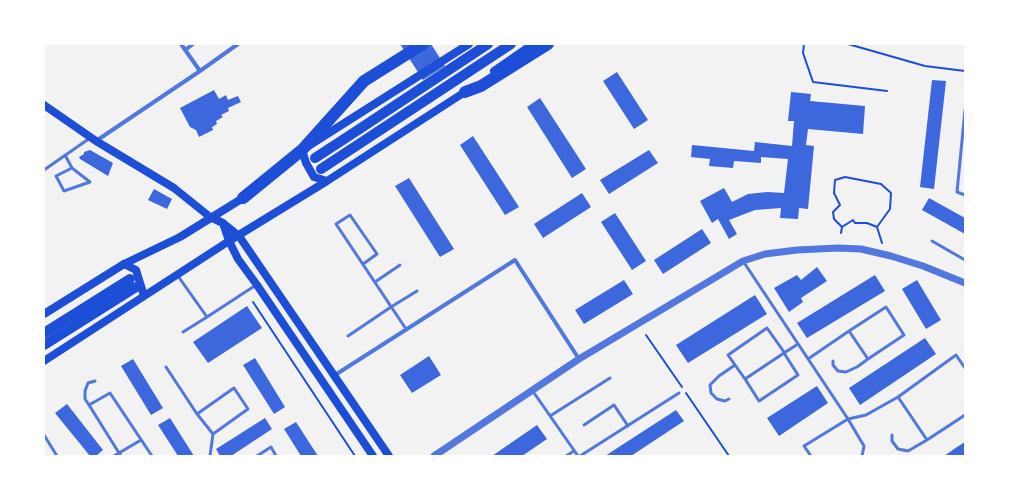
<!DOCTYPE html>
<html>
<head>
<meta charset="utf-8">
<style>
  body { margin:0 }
  #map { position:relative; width:1009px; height:500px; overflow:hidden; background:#f2f2f2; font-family:"Exo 2",sans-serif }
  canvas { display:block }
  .frame { position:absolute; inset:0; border:45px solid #fff; pointer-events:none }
</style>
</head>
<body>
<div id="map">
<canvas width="1009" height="500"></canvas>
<div class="frame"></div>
</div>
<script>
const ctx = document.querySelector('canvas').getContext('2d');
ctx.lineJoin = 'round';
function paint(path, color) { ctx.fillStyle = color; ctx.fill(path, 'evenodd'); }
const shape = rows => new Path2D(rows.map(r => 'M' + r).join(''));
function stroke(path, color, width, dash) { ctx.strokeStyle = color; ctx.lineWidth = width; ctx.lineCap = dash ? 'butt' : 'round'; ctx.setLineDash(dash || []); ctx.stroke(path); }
paint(shape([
  [400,44,431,44,445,66,423,80],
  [617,72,648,120,634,129,603,81],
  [932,80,946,81,934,189,920,187],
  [214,90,219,99,226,95,228,100,238,96,241,102,228,108,229,111,221,115,223,117,216,121,217,124,212,127,213,130,199,137,196,130,190,127,180,108],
  [791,92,811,94,810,101,865,106,863,134,808,129,806,145,814,146,808,209,799,208,798,219,780,218,781,208,755,210,729,220,737,234,729,239,718,219,712,223,700,201,724,188,732,202,748,194,767,192,784,193,788,159,761,157,761,163,734,161,733,168,709,166,710,159,691,157,692,145,754,151,755,142,792,146,794,121,788,121],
  [540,98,586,169,572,178,527,107],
  [473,136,519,207,505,215,460,145],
  [90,150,113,163,108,176,80,159,79,157,84,154,84,152],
  [649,150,658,163,609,194,600,180],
  [409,178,454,249,440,257,395,186],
  [154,189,172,199,167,209,148,200],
  [582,193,591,207,543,238,534,224],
  [929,198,965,218,965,234,922,210],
  [615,213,646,261,632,270,601,222],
  [702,229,711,243,663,274,654,260],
  [817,267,827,281,801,298,803,302,789,312,774,288,797,275,801,280],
  [875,275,885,291,807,338,797,323],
  [624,280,633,294,584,324,575,310],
  [917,280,941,320,926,329,902,289],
  [755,295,767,314,688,363,676,345],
  [247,306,262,328,208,363,193,342],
  [925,338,936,354,860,405,849,388],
  [429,356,441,375,412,393,400,375],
  [255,358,285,407,274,414,243,365],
  [133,359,163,408,151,415,121,366],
  [817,386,828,403,779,436,767,418],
  [67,404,103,450,96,456,90,456,55,413],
  [676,410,684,421,631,456,605,456],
  [170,418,194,456,178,456,158,425],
  [265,418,272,429,231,456,220,456,216,449],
  [296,422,318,456,301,456,284,429],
  [537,425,547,439,522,456,492,456],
  [965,442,965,456,944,456,957,447]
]), '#3d67dc');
stroke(shape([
  [804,44,803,53,813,82,887,91],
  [848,44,925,66,965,71],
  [842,227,834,219,833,212,840,205,834,193,835,180,845,177,881,184,891,193,890,209,877,227],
  [841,233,842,227,853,220,855,223,867,223,877,227,882,243],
  [253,302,355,456],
  [646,335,682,387],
  [686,393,729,456]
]), '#1d4ed8', 2);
stroke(shape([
  [965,110,957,192,965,195],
  [65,155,72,168,90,182,64,191,56,176,72,168],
  [44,170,90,138],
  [932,241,965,260],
  [743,261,848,419,866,415,898,397,956,355,965,368],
  [363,264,377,254,350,215,336,224,406,329],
  [178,276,207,317,256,285],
  [375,282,400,265],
  [183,332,207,317],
  [348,336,391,307,417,291],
  [808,359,849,331,886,307,904,335,868,359,849,331],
  [833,361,833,365,838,371,846,372,857,367,868,359],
  [166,367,197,414,213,434,210,456],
  [745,379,759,401,798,375,784,353,784,352,767,328,728,355,745,379,784,353,798,344],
  [532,390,578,456],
  [898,397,927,440,965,415],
  [729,399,725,401,717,399,711,393,710,385,719,376,735,365],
  [89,405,85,399,85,391,88,383,95,381],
  [197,414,234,388,248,409,213,434],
  [550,416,610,378],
  [584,425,614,405,628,426],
  [44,435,57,456],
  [892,435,892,441,898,449,908,451,927,440],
  [141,440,119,453,89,405,110,393,152,456],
  [114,456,119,453,121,456],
  [257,456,271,447,276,456],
  [566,456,574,451],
  [580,456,679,393],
  [811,456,804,446,848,419,864,446,862,456]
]), '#5277de', 3);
stroke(shape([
  [185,50,193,44],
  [200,71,238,44],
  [96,141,200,71,181,44],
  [335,375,515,260,579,359]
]), '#5277de', 4);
stroke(shape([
  [434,456,579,359,743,261,765,254,797,250,838,248,861,249,891,256,923,266,965,283]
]), '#5277de', 7);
stroke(shape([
  [494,71,533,44],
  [44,105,96,141,174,188,210,217,223,223,239,236,389,456],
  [327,181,314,177,306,163,302,150,469,44],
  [223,223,229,241,238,259,257,285,373,456],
  [124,264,136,270,144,296],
  [44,314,124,264,180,237,243,198],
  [44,361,229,241,327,181,468,90]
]), '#1d4ed8', 8);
stroke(shape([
  [315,158,361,128,488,44],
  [321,169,511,44],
  [44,333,130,279],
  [44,345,136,287]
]), '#1d4ed8', 10);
stroke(shape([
  [465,92,481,86,548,44],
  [243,198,302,150,364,81,423,44]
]), '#1d4ed8', 12);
</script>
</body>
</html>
